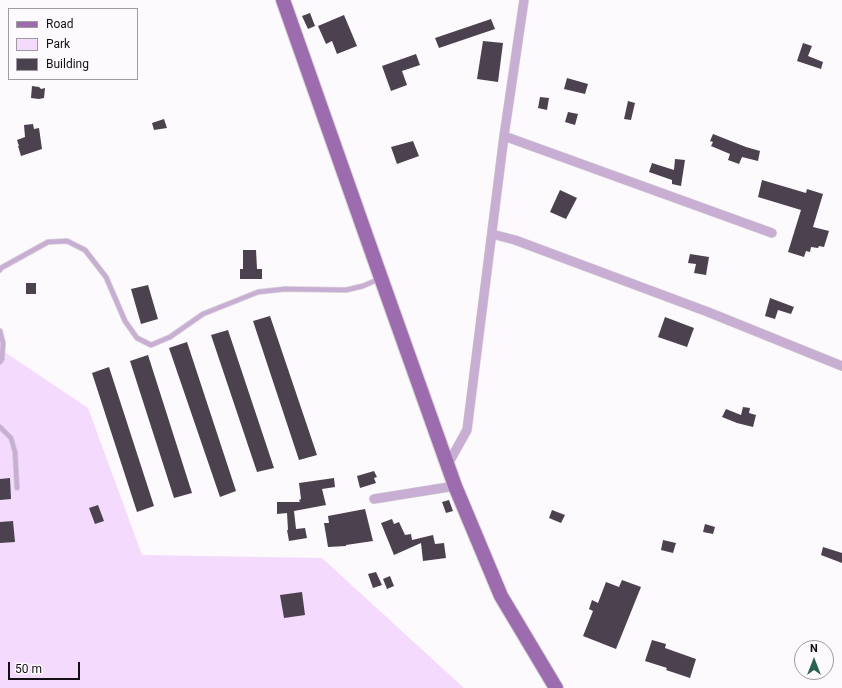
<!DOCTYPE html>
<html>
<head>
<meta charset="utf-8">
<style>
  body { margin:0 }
  #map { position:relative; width:842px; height:688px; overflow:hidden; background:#fcfafd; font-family:Roboto,sans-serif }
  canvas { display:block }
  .legend { position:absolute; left:8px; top:8px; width:130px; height:72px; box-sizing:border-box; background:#fcfafd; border:1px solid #9f9ca0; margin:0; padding:5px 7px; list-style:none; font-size:12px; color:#140f15 }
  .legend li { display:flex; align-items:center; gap:8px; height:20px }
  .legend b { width:20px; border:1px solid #9f9ca0 }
  .north { position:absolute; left:794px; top:640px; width:40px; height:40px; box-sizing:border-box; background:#fcfafd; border:1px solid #9f9ca0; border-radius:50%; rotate:0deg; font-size:11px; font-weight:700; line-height:16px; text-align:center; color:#140f15 }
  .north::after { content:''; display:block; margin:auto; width:14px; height:18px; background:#27634e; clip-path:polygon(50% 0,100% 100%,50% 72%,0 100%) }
  .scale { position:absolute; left:8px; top:662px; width:72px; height:18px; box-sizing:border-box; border:2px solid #140f15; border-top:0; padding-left:5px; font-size:12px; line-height:14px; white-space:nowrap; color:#140f15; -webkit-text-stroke:3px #fcfafd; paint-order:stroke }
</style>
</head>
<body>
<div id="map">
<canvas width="842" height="688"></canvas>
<ul class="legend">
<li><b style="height:5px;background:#9d6cae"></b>Road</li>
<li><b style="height:11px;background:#f4dafd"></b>Park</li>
<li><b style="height:11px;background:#4b414f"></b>Building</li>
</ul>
<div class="north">N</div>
<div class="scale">50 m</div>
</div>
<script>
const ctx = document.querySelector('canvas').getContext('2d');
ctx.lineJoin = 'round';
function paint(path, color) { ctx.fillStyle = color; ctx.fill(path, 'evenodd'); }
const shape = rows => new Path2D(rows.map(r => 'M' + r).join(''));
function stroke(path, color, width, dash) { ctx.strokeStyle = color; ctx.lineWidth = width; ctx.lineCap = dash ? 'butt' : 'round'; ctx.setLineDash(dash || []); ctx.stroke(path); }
paint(shape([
  [0,349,88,408,142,555,322,558,464,688,0,688]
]), '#f4dafd');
paint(shape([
  [310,13,315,26,308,29,302,16],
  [344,15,357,46,337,54,332,41,326,44,318,26],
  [491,19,495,29,439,48,435,38],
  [483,41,503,43,498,82,477,79],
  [803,43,812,46,808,56,823,62,821,69,797,61],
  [416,54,420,65,402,71,407,85,391,91,382,66],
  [567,78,588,84,585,94,564,89],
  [32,86,39,87,41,89,45,88,44,98,39,99,31,98],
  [540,97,549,98,547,110,538,108],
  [628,101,635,103,631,120,624,119],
  [568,112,578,114,575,125,565,122],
  [164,119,167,128,154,130,152,123],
  [33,124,34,129,39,128,42,149,21,156,18,146,19,146,17,140,25,137,24,125],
  [713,134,746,147,760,151,758,161,742,157,739,164,728,160,730,154,711,146,713,142,710,141],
  [413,141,419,156,397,164,391,147],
  [675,159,685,160,681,186,672,184,672,180,649,172,652,163,674,170],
  [762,180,806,193,807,189,823,194,813,227,829,231,824,247,819,246,818,248,811,247,810,252,806,251,804,257,788,252,801,210,758,197],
  [560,190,577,198,566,219,550,212],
  [243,250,256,250,257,269,262,269,262,279,240,279,240,269,243,269],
  [690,254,709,257,706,275,694,273,696,264,688,263],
  [26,283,36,283,36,294,26,294],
  [148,285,158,319,141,324,131,289],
  [770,298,794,307,791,314,778,310,775,319,765,316],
  [270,316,317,455,299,460,253,321],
  [665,317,694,328,687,347,658,337],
  [228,330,274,468,257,472,211,335],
  [187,342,236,491,220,497,169,348],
  [148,355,192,493,174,498,130,361],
  [109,367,154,506,137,512,92,373],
  [743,407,750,408,749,413,756,415,753,427,737,423,722,417,726,409,741,415],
  [374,471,377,477,374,478,376,483,360,488,357,476],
  [10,478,11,499,0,500,0,479],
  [334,478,335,487,322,489,326,505,294,511,296,529,305,528,307,538,289,541,287,530,288,530,287,513,277,514,277,502,300,502,299,500,301,499,299,483],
  [449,500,453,511,446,513,442,502],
  [98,505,104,521,95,524,89,508],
  [365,509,373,541,346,545,346,546,328,547,324,523,329,523,328,516],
  [552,510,565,515,561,523,549,518],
  [392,519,394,524,399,522,405,535,411,534,412,540,433,535,435,544,444,543,446,558,423,561,421,543,394,555,381,523],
  [13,521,15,542,0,543,0,522],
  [705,524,715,527,713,534,703,532],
  [663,540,676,543,673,553,661,550],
  [823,547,842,553,842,563,821,555],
  [376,572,382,585,373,588,368,574],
  [390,576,394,586,387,589,383,579],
  [622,580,641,587,616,649,583,636,593,611,589,609,592,600,598,603,606,582,619,587],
  [302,592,305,615,284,618,280,595],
  [652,640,666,644,665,648,696,659,690,678,666,670,667,668,645,661]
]), '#4b414f');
const lane = shape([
  [0,270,1,268,48,242,67,241,85,250,106,277,125,321,137,338,151,345,170,337,203,314,258,292,285,289,346,290,363,286,379,279],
  [0,331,3,343,2,359,0,362],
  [0,427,11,438,15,452,17,488]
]);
const street = shape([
  [504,136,772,233],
  [492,234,515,240,708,312,842,366],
  [448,464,467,430,504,136,524,0],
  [374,499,455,486]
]);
const primary = shape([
  [283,0,381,278,455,486,501,596,556,688]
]);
stroke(lane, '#d7d4d8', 6);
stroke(street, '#d7d4d8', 10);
stroke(primary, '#d7d4d8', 16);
stroke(lane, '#c9aed3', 4.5);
stroke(street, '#c9aed3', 9);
stroke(primary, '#9d6cae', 14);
</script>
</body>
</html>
